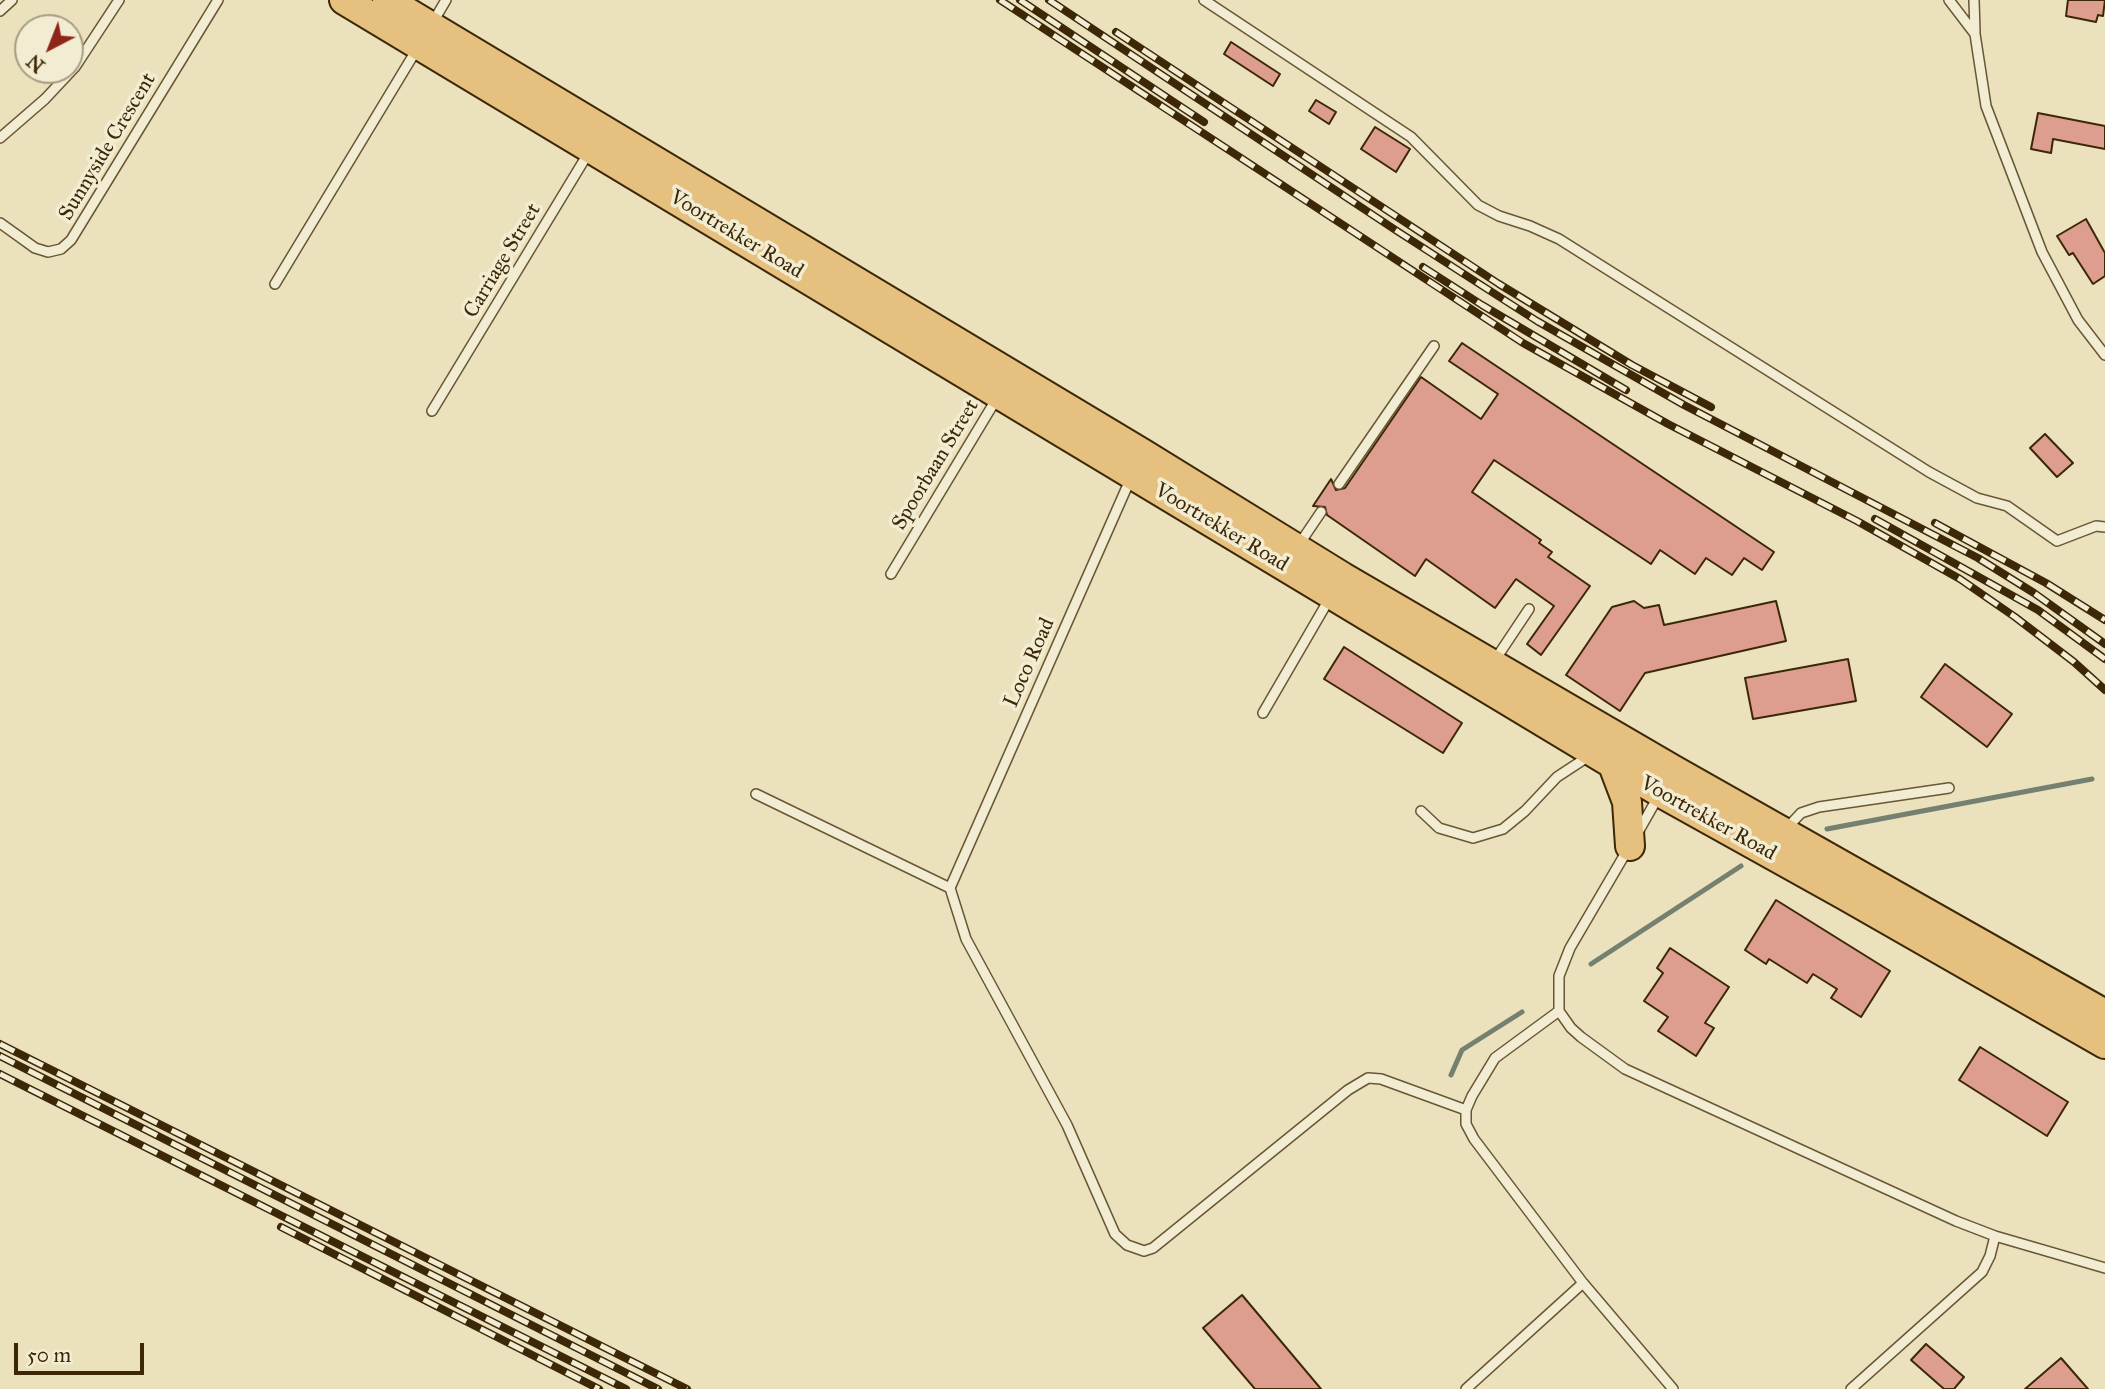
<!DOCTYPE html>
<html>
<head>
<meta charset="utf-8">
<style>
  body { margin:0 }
  #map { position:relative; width:2105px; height:1389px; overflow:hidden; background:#ebe1bc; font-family:"IM FELL Great Primer",serif }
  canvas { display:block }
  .north { position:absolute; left:14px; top:14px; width:70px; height:70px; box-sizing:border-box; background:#f2ecd3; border:2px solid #a99d81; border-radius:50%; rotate:222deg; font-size:19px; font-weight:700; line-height:28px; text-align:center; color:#3c2706 }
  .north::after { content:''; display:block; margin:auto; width:24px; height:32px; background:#8f2418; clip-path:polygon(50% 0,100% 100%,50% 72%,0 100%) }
  .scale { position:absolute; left:14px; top:1343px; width:130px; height:32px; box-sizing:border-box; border:4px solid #3c2706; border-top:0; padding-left:9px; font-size:21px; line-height:24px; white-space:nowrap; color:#3c2706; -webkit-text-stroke:5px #f2ecd3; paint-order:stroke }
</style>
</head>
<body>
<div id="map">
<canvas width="2105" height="1389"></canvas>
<div class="north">N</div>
<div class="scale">50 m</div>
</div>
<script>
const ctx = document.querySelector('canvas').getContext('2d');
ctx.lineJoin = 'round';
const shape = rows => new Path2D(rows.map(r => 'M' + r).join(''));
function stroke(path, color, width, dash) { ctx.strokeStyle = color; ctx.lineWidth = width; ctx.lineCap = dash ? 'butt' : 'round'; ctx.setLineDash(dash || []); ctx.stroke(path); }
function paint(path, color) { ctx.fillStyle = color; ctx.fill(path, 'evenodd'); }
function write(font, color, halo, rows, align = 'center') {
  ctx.font = font + ' "IM FELL Great Primer",serif'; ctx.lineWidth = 7; ctx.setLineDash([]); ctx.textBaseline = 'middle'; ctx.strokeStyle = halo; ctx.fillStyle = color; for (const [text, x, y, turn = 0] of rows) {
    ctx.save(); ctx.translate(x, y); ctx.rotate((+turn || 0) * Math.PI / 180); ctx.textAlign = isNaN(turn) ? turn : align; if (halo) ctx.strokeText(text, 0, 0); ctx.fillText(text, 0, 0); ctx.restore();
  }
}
stroke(shape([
  [1827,829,2092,779],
  [1591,964,1741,866],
  [1451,1075,1462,1050,1522,1012]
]), '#748070', 5);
const building = shape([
  [2068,0,2105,0,2103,16,2098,15,2096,22,2066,16,2068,0],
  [1231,42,1280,74,1273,86,1224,54,1231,42],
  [1316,100,1336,112,1329,124,1309,111,1316,100],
  [2038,113,2105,126,2105,149,2053,139,2051,153,2031,149,2038,113],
  [1375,127,1410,149,1396,172,1361,149,1375,127],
  [2086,219,2105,253,2105,276,2093,284,2073,253,2069,255,2057,236,2086,219],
  [1462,343,1774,552,1762,570,1744,558,1732,575,1706,558,1695,574,1660,550,1651,564,1494,460,1472,492,1541,540,1539,543,1552,552,1548,557,1590,586,1541,655,1527,644,1554,606,1516,579,1495,608,1426,559,1415,576,1327,515,1325,507,1313,506,1331,479,1336,490,1345,488,1421,377,1481,419,1498,394,1449,361,1462,343],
  [2045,434,2073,463,2057,477,2030,448,2045,434],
  [1634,601,1644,608,1659,605,1664,625,1776,601,1786,641,1645,673,1620,711,1566,675,1612,607,1634,601],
  [1344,647,1462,723,1443,753,1324,679,1344,647],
  [1848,659,1856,701,1753,719,1745,678,1848,659],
  [1945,664,2012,714,1987,747,1921,697,1945,664],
  [1776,900,1890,971,1861,1017,1831,998,1837,989,1813,974,1807,983,1769,959,1766,964,1745,950,1776,900],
  [1670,948,1729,987,1705,1023,1714,1028,1696,1056,1658,1031,1668,1017,1644,1001,1663,973,1657,968,1670,948],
  [1980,1047,2068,1102,2047,1136,1959,1080,1980,1047],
  [1242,1295,1321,1389,1255,1389,1203,1328,1242,1295],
  [1926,1344,1964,1377,1954,1389,1944,1389,1911,1360,1926,1344],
  [2061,1358,2088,1389,2025,1389,2061,1358]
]);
paint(building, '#dd9e90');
stroke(building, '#3c2706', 2);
const service = shape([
  [1204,0,1411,137,1478,205,1499,216,1530,226,1559,239,1929,472,1977,498,2007,506,2057,541,2096,526,2105,527],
  [1949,0,1975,34,1986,106,2042,252,2078,320,2105,355],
  [1974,0,1975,32],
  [0,11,12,0],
  [433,22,446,0],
  [0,138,45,99,75,67,119,0],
  [0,223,35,248,48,252,61,249,71,240,218,0],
  [275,284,417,49],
  [432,411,589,152],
  [1339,484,1434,346],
  [1298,546,1321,512],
  [891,574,997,398],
  [1495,660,1529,609],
  [1263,713,1331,596],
  [756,794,950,888,966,939,1067,1125,1115,1234,1127,1245,1144,1251,1153,1248,1348,1090,1368,1078,1381,1079,1466,1110],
  [1421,811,1439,828,1473,838,1503,829,1525,811,1557,777,1589,756],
  [1786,829,1801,813,1819,807,1949,788],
  [1637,834,1658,797],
  [1628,849,1570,948,1559,976,1559,1011,1571,1028,1581,1037,1625,1069,1956,1221,1995,1236,2105,1268],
  [950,888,1130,480],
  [1559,1011,1495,1058,1472,1096,1466,1110,1466,1124,1474,1139,1583,1283,1673,1389],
  [1466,1389,1583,1283],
  [1851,1389,1982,1272,1990,1256,1995,1236]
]);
const primary = shape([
  [344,0,1661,793,1846,896,2105,1044],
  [387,0,1142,453,1343,577,1674,770,2105,1014],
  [1613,765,1627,802,1630,846]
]);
stroke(service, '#685634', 12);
stroke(primary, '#3c2706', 32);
stroke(service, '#f2ecd3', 9);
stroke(primary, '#e6c07e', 28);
const rail = shape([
  [1000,0,1523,343,1668,424,1857,521,1960,579,2015,617,2074,662,2105,690],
  [1020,0,1204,122],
  [1049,0,1397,231,1537,321,1684,405,1978,558,2034,593,2105,644],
  [1116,32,1499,284,1632,365,1711,407],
  [1423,267,1482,305,1626,390],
  [1875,519,2038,610,2105,659],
  [1935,523,2046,583,2105,620],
  [0,1044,687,1389],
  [0,1056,658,1389],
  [0,1074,626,1389],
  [281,1227,599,1389]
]);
stroke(rail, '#3c2706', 8);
stroke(rail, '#f2ecd3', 5, [16]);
write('21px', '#3c2706', '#f2ecd3', [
  ["Sunnyside Crescent",108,147,-59],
  ["Voortrekker Road",736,235,31],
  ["Carriage Street",503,261,-59],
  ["Spoorbaan Street",936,465,-59],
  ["Voortrekker Road",1221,528,31],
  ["Loco Road",1030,663,-66],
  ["Voortrekker Road",1708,819,29]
]);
</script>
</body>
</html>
